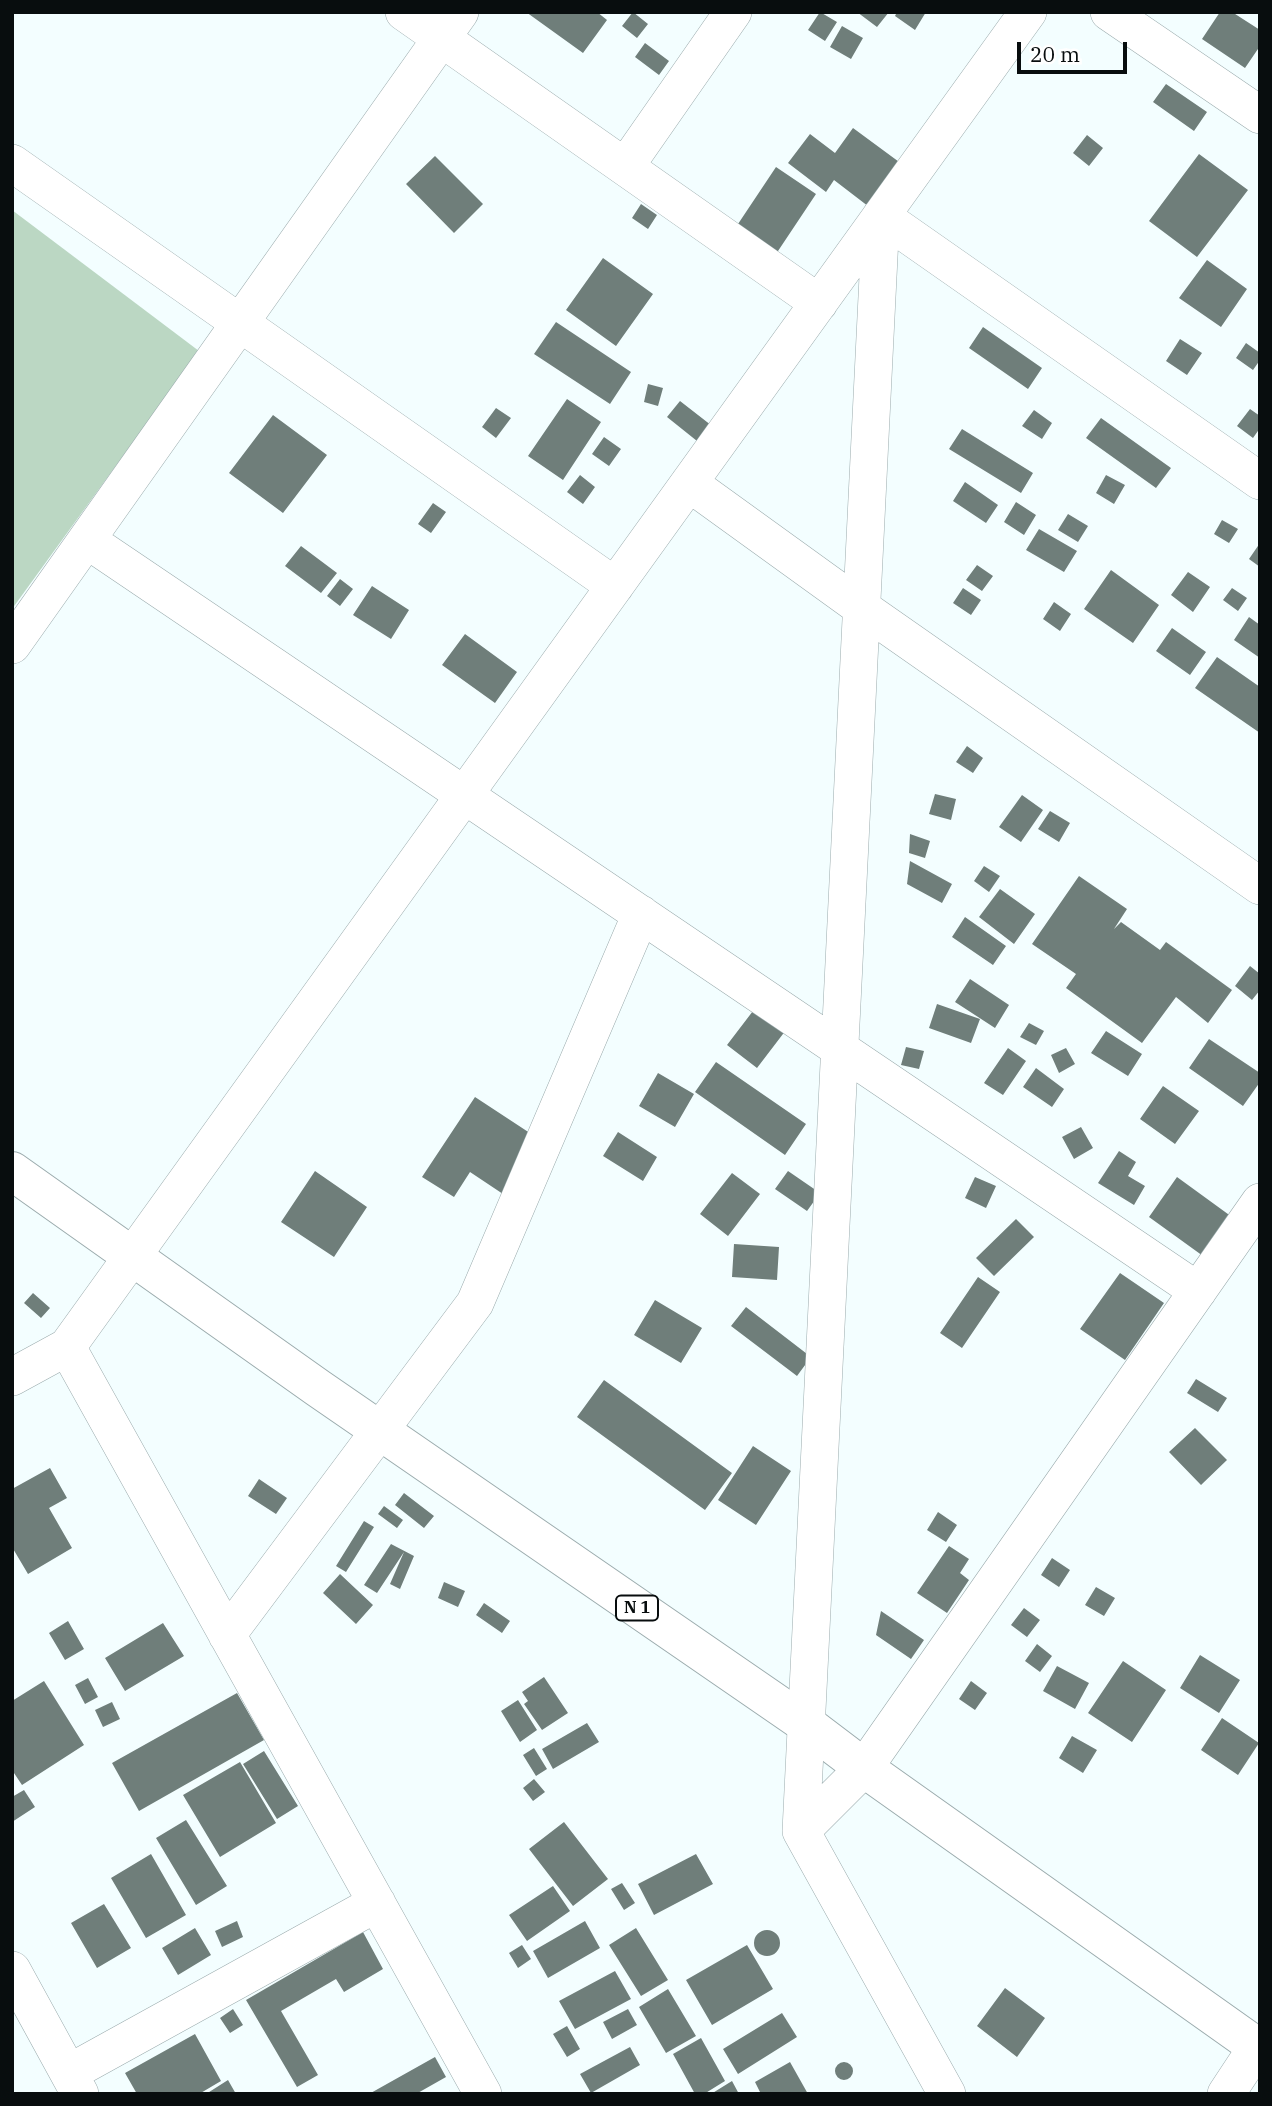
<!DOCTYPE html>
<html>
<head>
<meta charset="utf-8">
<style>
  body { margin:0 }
  #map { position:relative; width:1272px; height:2106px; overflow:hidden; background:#f3feff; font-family:"IBM Plex Serif",serif }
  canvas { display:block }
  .frame { position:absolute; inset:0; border:14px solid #080d0e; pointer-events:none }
  .scale { position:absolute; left:1017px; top:42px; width:110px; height:32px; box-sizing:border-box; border:4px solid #080d0e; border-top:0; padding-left:9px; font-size:21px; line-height:24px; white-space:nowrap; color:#080d0e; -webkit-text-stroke:5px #fff; paint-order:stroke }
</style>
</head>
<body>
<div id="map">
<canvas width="1272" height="2106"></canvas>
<div class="frame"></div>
<div class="scale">20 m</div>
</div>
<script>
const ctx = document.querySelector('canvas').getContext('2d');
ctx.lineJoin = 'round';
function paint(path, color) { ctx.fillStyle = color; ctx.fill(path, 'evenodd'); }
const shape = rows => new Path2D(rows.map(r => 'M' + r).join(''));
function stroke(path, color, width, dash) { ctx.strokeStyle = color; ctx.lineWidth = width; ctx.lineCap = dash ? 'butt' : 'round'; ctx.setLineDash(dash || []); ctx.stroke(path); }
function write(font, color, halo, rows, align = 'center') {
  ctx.font = font + ' "IBM Plex Serif",serif'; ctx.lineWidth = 5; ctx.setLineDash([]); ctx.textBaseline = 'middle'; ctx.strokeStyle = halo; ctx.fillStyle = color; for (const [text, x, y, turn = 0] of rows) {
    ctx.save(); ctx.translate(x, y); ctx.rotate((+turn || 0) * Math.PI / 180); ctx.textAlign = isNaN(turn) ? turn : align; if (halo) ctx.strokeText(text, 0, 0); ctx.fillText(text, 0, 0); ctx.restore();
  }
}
paint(shape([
  [12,210,199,351,12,609]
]), '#bbd7c3');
paint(shape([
  [526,12,597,12,607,20,583,53],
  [633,12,648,24,637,38,622,26],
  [820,12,837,22,825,41,808,30],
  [857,12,889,12,877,27],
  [897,12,926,12,915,30,895,16],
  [1220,12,1232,12,1260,30,1260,46,1245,68,1202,39],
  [842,26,863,38,851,59,830,47],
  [645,43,669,61,659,75,635,57],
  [1166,84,1207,112,1194,131,1153,102],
  [853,128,910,170,877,213,834,180,826,192,788,163,810,134,835,153],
  [1087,135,1103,148,1089,166,1073,153],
  [1199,154,1248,190,1197,257,1149,221],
  [435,156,483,204,454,233,406,184],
  [776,167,816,194,774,257,734,230],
  [641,204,657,215,648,229,632,218],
  [603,258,653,294,616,346,566,310],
  [1207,260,1247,289,1221,327,1179,298],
  [556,322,631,372,610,404,534,354],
  [983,327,1042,368,1028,389,969,348],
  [1180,339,1202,353,1187,375,1166,361],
  [1246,343,1260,353,1260,360,1253,370,1236,358],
  [648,384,663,388,658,406,644,402],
  [567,399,601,422,563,480,528,456],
  [680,401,725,436,712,453,667,417],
  [496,408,511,418,496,438,482,427],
  [1250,409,1260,416,1260,428,1253,438,1237,426],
  [1034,410,1052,423,1042,439,1022,426],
  [273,415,327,455,283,513,229,473],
  [1101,418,1171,468,1156,488,1086,438],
  [962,429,1033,473,1021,493,949,449],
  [604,437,621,449,609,466,592,454],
  [580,475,595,487,583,504,567,492],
  [1106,475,1125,485,1114,504,1096,493],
  [965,482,998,505,986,523,953,501],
  [1016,502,1036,515,1024,535,1004,522],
  [433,503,446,512,431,533,418,524],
  [1068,514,1088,526,1078,542,1058,530],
  [1222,520,1238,529,1229,543,1214,534],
  [1039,529,1077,551,1064,572,1026,550],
  [1260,543,1260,567,1249,559],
  [301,546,337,573,321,593,285,566],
  [977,565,993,576,982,591,966,580],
  [1111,570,1159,605,1133,643,1084,609],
  [1188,572,1210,587,1193,612,1171,595],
  [340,579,353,589,340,606,327,596],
  [372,586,409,610,391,639,353,615],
  [963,588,981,600,971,615,953,603],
  [1232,588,1247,598,1238,611,1223,600],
  [1054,602,1071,614,1060,631,1043,619],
  [1249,617,1260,625,1260,658,1234,640],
  [1172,628,1206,652,1190,675,1156,651],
  [465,634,517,672,495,703,442,665],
  [1217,657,1260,687,1260,733,1195,688],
  [967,746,983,758,973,773,956,762],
  [935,794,956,799,951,820,929,814],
  [1022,795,1043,810,1021,842,999,827],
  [1050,811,1070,823,1059,842,1038,829],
  [910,834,930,841,925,858,909,853],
  [910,861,952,884,942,903,907,884],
  [984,866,1000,876,989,892,974,881],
  [1079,876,1127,909,1114,929,1121,922,1160,950,1166,942,1232,990,1208,1023,1176,997,1142,1043,1066,988,1076,974,1032,944],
  [1000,889,1035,914,1014,944,979,917],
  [965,917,1006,946,993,965,952,937],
  [1250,966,1260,974,1260,990,1252,1000,1235,986],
  [970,979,1009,1005,995,1028,955,1002],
  [937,1004,980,1019,971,1043,929,1028],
  [756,1007,786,1030,757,1068,727,1045],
  [1029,1023,1044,1031,1036,1045,1020,1037],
  [1106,1031,1142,1054,1128,1076,1091,1053],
  [1209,1039,1260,1073,1260,1082,1243,1106,1189,1068],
  [906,1047,924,1051,919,1069,901,1065],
  [1008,1048,1026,1061,1003,1095,984,1083],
  [1066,1048,1075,1064,1059,1073,1051,1055],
  [716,1062,806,1124,785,1155,695,1092],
  [1036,1068,1064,1089,1052,1107,1023,1087],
  [658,1073,694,1094,675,1127,639,1106],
  [1163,1086,1199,1111,1175,1144,1140,1119],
  [475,1097,542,1141,506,1196,470,1172,454,1197,422,1177],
  [1081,1127,1093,1148,1074,1159,1062,1137],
  [618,1132,657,1157,643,1181,603,1156],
  [1119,1151,1136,1162,1128,1176,1145,1186,1134,1205,1098,1183],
  [315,1171,367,1207,334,1257,281,1222],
  [788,1171,820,1193,807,1211,775,1189],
  [732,1173,760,1194,728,1236,700,1214],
  [975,1177,996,1186,986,1208,965,1198],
  [1177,1177,1232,1217,1203,1256,1149,1217],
  [1016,1219,1034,1237,994,1276,976,1258],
  [734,1244,779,1247,777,1280,732,1277],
  [1120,1273,1164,1303,1125,1360,1080,1329],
  [978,1277,1000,1292,962,1348,940,1333],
  [33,1293,50,1308,41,1318,24,1303],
  [655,1300,702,1328,681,1363,634,1335],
  [746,1307,811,1357,797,1376,731,1326],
  [1196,1379,1227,1398,1218,1412,1187,1393],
  [604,1380,732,1473,705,1510,577,1417],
  [1195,1428,1227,1460,1201,1485,1169,1452],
  [753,1446,791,1471,756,1525,718,1500],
  [50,1468,67,1498,49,1508,72,1548,28,1574,12,1547,12,1489],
  [259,1479,287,1498,276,1514,248,1496],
  [404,1493,434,1516,424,1528,395,1505],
  [384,1506,403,1520,397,1528,378,1514],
  [938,1512,957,1525,946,1542,927,1530],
  [364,1521,374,1527,346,1572,336,1566],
  [391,1544,414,1556,400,1589,390,1584,404,1552,377,1593,364,1585],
  [949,1546,969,1559,960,1573,969,1580,947,1613,917,1593],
  [1052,1558,1070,1570,1059,1587,1041,1575],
  [340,1574,373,1605,356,1624,323,1593],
  [444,1582,465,1591,458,1607,438,1598],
  [1096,1587,1115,1598,1104,1616,1085,1605],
  [484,1603,510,1621,502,1633,476,1615],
  [1024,1608,1040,1620,1027,1637,1011,1625],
  [881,1611,924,1640,911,1659,876,1635],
  [68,1621,84,1649,65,1660,49,1633],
  [163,1623,184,1656,125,1691,105,1658],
  [1037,1644,1052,1656,1040,1672,1025,1661],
  [1200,1655,1240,1680,1219,1713,1180,1688],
  [1123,1661,1166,1690,1132,1742,1088,1713],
  [1057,1666,1089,1683,1075,1709,1043,1691],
  [544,1677,568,1713,542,1730,524,1704,528,1701,522,1692],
  [88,1678,98,1697,85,1704,75,1685],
  [44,1681,84,1745,22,1785,12,1770,12,1701],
  [971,1681,987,1693,975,1710,959,1699],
  [237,1693,264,1740,139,1811,112,1763],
  [518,1700,537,1730,520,1742,501,1711],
  [112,1702,120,1719,103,1727,95,1710],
  [1222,1718,1259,1743,1238,1775,1201,1750],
  [587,1723,599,1742,553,1769,542,1749],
  [1072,1736,1097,1750,1083,1773,1059,1758],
  [534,1748,547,1769,536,1776,523,1755],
  [264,1751,298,1806,277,1819,243,1764],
  [240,1762,276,1823,220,1857,183,1795],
  [534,1779,545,1792,533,1801,523,1788],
  [24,1790,35,1807,12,1822,12,1797],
  [186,1820,227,1886,196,1905,156,1838],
  [564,1822,608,1879,573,1906,529,1849],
  [151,1854,186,1915,146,1938,111,1878],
  [696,1854,713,1884,654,1915,638,1884],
  [622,1883,635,1903,624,1910,611,1889],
  [553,1886,570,1911,527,1941,509,1915],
  [104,1904,131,1948,97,1968,71,1923],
  [237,1921,243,1937,222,1947,215,1931],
  [585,1921,600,1948,548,1978,533,1951],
  [195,1928,211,1955,178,1975,162,1948],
  [636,1928,668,1980,641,1996,609,1945],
  '754 1943a13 13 0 1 1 26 0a13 13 0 1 1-26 0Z',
  [363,1932,383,1969,344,1992,336,1979,281,2011,318,2075,297,2087,246,2000],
  [522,1945,531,1959,518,1968,509,1953],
  [747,1945,773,1989,712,2025,686,1980],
  [615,1971,631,1999,575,2029,559,2001],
  [1005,1988,1045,2018,1017,2057,977,2026],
  [668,1989,696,2036,666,2053,639,2007],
  [233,2009,243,2025,230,2033,220,2018],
  [628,2009,637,2025,612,2039,603,2022],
  [782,2013,797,2037,738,2074,723,2049],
  [567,2026,580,2049,567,2057,553,2034],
  [195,2034,221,2081,199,2094,137,2094,125,2073],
  [701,2038,725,2081,704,2094,695,2094,673,2054],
  [630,2047,640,2065,591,2093,580,2074],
  [435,2057,446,2077,416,2094,369,2094],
  '835 2071a9 9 0 1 1 18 0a9 9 0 1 1-18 0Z',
  [790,2062,808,2094,761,2094,755,2082],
  [228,2080,236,2094,206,2094],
  [732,2081,739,2094,711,2094]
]), '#6f7e7a');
const street = shape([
  [404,12,819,303],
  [1109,12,1260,115],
  [12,163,615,586],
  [625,167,733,12],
  [881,216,801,1831,947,2094],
  [881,216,1260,481],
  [689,483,862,608,1260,886],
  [87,540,1198,1291],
  [12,645,460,12],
  [67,1347,483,2094],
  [12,1377,67,1347,1028,12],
  [227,1635,475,1303,641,914],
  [801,1831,864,1768,1260,1202],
  [12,1970,80,2094],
  [69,2073,377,1903],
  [1226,2094,1257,2047]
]);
const highway = shape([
  [12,1171,318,1388,806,1724,864,1768,1260,2049]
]);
stroke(street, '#9babad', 38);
stroke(highway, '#9babad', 40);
stroke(street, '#fff', 37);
stroke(highway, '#fff', 38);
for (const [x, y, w] of [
  [637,1608,42]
]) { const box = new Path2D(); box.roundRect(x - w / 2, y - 12.5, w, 25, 5); ctx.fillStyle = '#fff'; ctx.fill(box); stroke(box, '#080d0e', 2); }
write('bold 16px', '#080d0e', null, [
  ["N 1",637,1608]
]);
</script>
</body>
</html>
